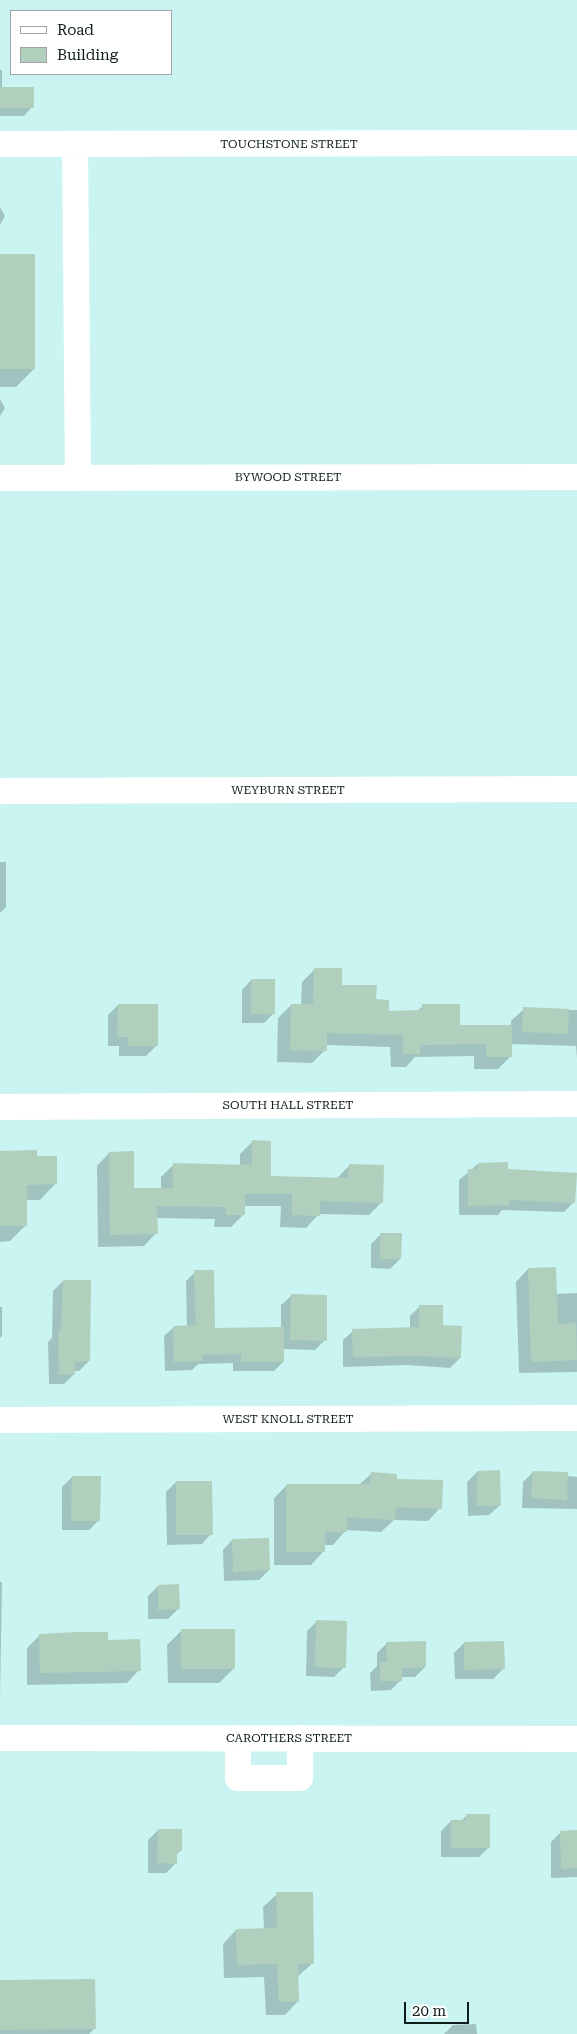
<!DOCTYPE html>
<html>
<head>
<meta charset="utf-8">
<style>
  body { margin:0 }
  #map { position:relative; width:577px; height:2034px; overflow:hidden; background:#caf4f1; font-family:"Roboto Serif",serif }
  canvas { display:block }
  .legend { position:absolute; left:10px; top:10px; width:162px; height:65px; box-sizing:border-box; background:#fff; border:1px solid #9fa5a5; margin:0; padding:6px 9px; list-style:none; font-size:15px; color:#0e1e1d }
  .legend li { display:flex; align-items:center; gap:10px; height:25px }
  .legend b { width:25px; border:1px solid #9fa5a5 }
  .scale { position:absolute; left:404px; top:2002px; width:65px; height:22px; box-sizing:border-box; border:2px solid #0e1e1d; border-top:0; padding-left:6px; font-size:15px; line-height:18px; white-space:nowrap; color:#0e1e1d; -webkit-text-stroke:4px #fff; paint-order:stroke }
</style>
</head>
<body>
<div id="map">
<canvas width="577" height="2034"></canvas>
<ul class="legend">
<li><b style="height:6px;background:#fff"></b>Road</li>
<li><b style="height:14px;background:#b0cfbc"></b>Building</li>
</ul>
<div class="scale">20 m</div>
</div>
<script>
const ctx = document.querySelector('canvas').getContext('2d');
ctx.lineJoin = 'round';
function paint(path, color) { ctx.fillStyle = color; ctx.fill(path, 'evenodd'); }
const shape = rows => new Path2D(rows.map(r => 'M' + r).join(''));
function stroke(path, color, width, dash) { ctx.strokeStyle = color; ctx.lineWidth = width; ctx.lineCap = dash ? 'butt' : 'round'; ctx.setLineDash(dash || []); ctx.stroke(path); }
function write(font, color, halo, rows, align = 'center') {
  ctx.font = font + ' "Roboto Serif",serif'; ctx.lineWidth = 4; ctx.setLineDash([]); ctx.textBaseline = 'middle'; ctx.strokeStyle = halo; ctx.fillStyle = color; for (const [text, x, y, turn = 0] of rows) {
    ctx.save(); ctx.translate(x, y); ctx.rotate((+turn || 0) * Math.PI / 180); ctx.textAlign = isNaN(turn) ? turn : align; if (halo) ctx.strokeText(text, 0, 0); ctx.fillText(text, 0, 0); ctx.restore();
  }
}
paint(shape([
  [0,70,2,70,2,88,32,107,24,116,0,116],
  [0,207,5,216,0,225],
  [0,255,34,369,16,387,0,387],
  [0,399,5,408,0,416],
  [0,862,6,862,6,907,0,913],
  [315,969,341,986,375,1001,388,1012,417,1011,423,1006,459,1026,511,1026,511,1021,524,1009,577,1010,577,1059,576,1046,511,1044,511,1056,498,1069,474,1069,474,1056,415,1057,406,1067,391,1067,390,1047,325,1045,325,1050,312,1063,277,1062,278,1018,291,1005,301,1005,302,982],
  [251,980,274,1013,264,1023,242,1023,242,990],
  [118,1005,156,1046,146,1056,119,1056,119,1046,108,1046,108,1015],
  [252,1142,270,1177,337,1178,349,1166,381,1203,369,1215,319,1214,306,1228,280,1227,281,1206,244,1206,243,1215,231,1227,214,1227,215,1219,156,1218,156,1233,144,1246,98,1247,97,1166,109,1153,133,1190,161,1189,161,1177,174,1164,240,1166,240,1154],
  [0,1153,36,1157,56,1183,40,1200,26,1200,26,1225,10,1241,0,1242],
  [478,1164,507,1171,574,1202,564,1212,502,1210,498,1215,459,1215,459,1180],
  [381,1234,400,1259,390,1269,371,1268,371,1244],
  [528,1269,556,1294,577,1293,577,1372,519,1373,516,1282],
  [195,1272,214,1329,281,1328,281,1305,291,1296,325,1340,315,1350,283,1349,283,1362,274,1371,233,1371,233,1363,198,1364,192,1370,165,1371,164,1336,174,1327,187,1327,186,1281],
  [63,1281,89,1361,79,1371,74,1371,74,1374,64,1384,49,1384,48,1342,52,1338,53,1291],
  [420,1306,442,1327,460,1358,450,1368,407,1365,343,1367,343,1340,353,1331,410,1329,410,1316],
  [0,1307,2,1307,2,1336,0,1338],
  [477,1472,499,1506,489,1515,468,1516,467,1482],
  [533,1472,577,1477,577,1509,522,1508,523,1482],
  [372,1473,396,1480,440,1508,428,1521,394,1520,381,1532,346,1530,333,1545,323,1545,323,1552,311,1565,274,1565,274,1498,287,1485,359,1485],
  [72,1477,99,1520,89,1530,62,1530,62,1487],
  [176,1482,211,1534,202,1544,167,1545,166,1492],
  [232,1540,269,1570,259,1580,224,1581,223,1550],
  [0,1582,2,1582,0,1700],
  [158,1586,178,1609,168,1619,148,1619,148,1596],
  [317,1621,344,1667,334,1677,306,1676,307,1631],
  [182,1630,234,1668,219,1683,168,1683,167,1645],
  [40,1635,107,1641,139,1670,127,1683,27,1685,27,1648],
  [387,1643,425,1667,415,1677,401,1677,401,1680,391,1690,371,1691,370,1673,377,1666,377,1653],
  [464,1643,503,1669,493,1679,455,1679,454,1653],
  [467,1815,489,1847,479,1857,441,1857,441,1831,451,1821,461,1821],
  [158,1830,181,1850,176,1855,176,1863,166,1873,148,1873,148,1840],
  [577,1831,577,1877,551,1878,551,1842,561,1832],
  [277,1894,313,1963,297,1977,298,2001,285,2015,266,2015,264,1977,224,1978,223,1944,236,1930,264,1930,263,1907],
  [0,1981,94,2029,89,2034,0,2034],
  [476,2024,477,2034,444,2034,453,2025]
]), '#0003');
paint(shape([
  [0,87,34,87,34,108,0,108],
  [0,254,35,254,35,369,0,369],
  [314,968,342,968,342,985,377,985,376,999,389,1000,389,1011,422,1010,422,1004,460,1004,460,1025,512,1025,512,1057,486,1057,486,1044,420,1045,420,1054,403,1054,403,1035,327,1033,327,1051,290,1050,291,1004,313,1004],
  [251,979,275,979,275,1014,251,1014],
  [118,1004,158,1004,158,1046,128,1046,128,1037,117,1037],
  [523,1007,569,1009,568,1034,522,1032],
  [252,1140,271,1141,271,1176,348,1178,349,1164,384,1165,383,1203,320,1201,320,1216,292,1215,292,1194,245,1194,245,1215,226,1215,226,1207,157,1206,158,1234,110,1235,109,1152,134,1151,134,1188,173,1188,173,1163,252,1165],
  [37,1150,37,1156,57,1156,57,1184,27,1185,27,1226,0,1226,0,1151],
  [508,1162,508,1169,577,1173,575,1203,509,1200,509,1205,468,1206,468,1169,478,1169,478,1163],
  [380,1233,402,1233,401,1259,380,1259],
  [556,1267,558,1324,576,1323,577,1360,531,1362,528,1268],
  [194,1270,214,1270,215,1328,284,1327,284,1362,241,1362,241,1354,202,1355,202,1361,174,1362,173,1326,196,1325],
  [63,1280,91,1280,90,1361,75,1362,75,1374,59,1375,58,1331,61,1331],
  [291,1294,327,1295,327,1341,290,1340],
  [419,1305,443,1305,443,1325,462,1326,461,1358,418,1356,353,1357,352,1329,419,1327],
  [500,1470,501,1506,477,1506,477,1471],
  [533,1471,568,1472,567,1500,531,1498],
  [371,1472,397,1474,397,1479,443,1480,442,1509,396,1507,395,1520,347,1517,347,1532,325,1532,325,1552,286,1552,286,1484,370,1484],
  [72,1476,101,1476,100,1521,71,1521],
  [176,1481,212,1481,213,1535,176,1535],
  [269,1538,270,1570,233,1572,232,1539],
  [179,1584,180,1609,158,1610,158,1585],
  [316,1620,347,1621,346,1668,315,1667],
  [181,1629,235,1629,235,1669,181,1669],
  [78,1632,108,1632,108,1640,140,1639,141,1671,40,1673,39,1634],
  [426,1641,426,1667,402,1668,402,1681,380,1681,380,1662,387,1662,386,1642],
  [504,1641,505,1669,464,1670,464,1642],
  [466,1814,490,1814,490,1848,451,1848,451,1820,466,1820],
  [158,1829,182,1829,182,1851,177,1851,177,1864,157,1863],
  [577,1830,577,1868,561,1869,560,1831],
  [276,1892,313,1892,314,1964,298,1964,299,2002,279,2002,277,1964,237,1965,236,1929,277,1928],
  [95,1979,96,2029,0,2030,0,1980]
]), '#b0cfbc');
stroke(shape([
  [0,144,577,143],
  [75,144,78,477],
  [0,478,577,477],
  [0,791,577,789],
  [0,1107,577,1104],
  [0,1420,577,1418],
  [0,1738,577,1739],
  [238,1738,238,1778,300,1778,300,1738]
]), '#fff', 26);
write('12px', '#0e1e1d', '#fff', [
  ["TOUCHSTONE STREET",289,144],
  ["BYWOOD STREET",288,477],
  ["WEYBURN STREET",288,790],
  ["SOUTH HALL STREET",288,1105],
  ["WEST KNOLL STREET",288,1419],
  ["CAROTHERS STREET",289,1738]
]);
</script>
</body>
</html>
